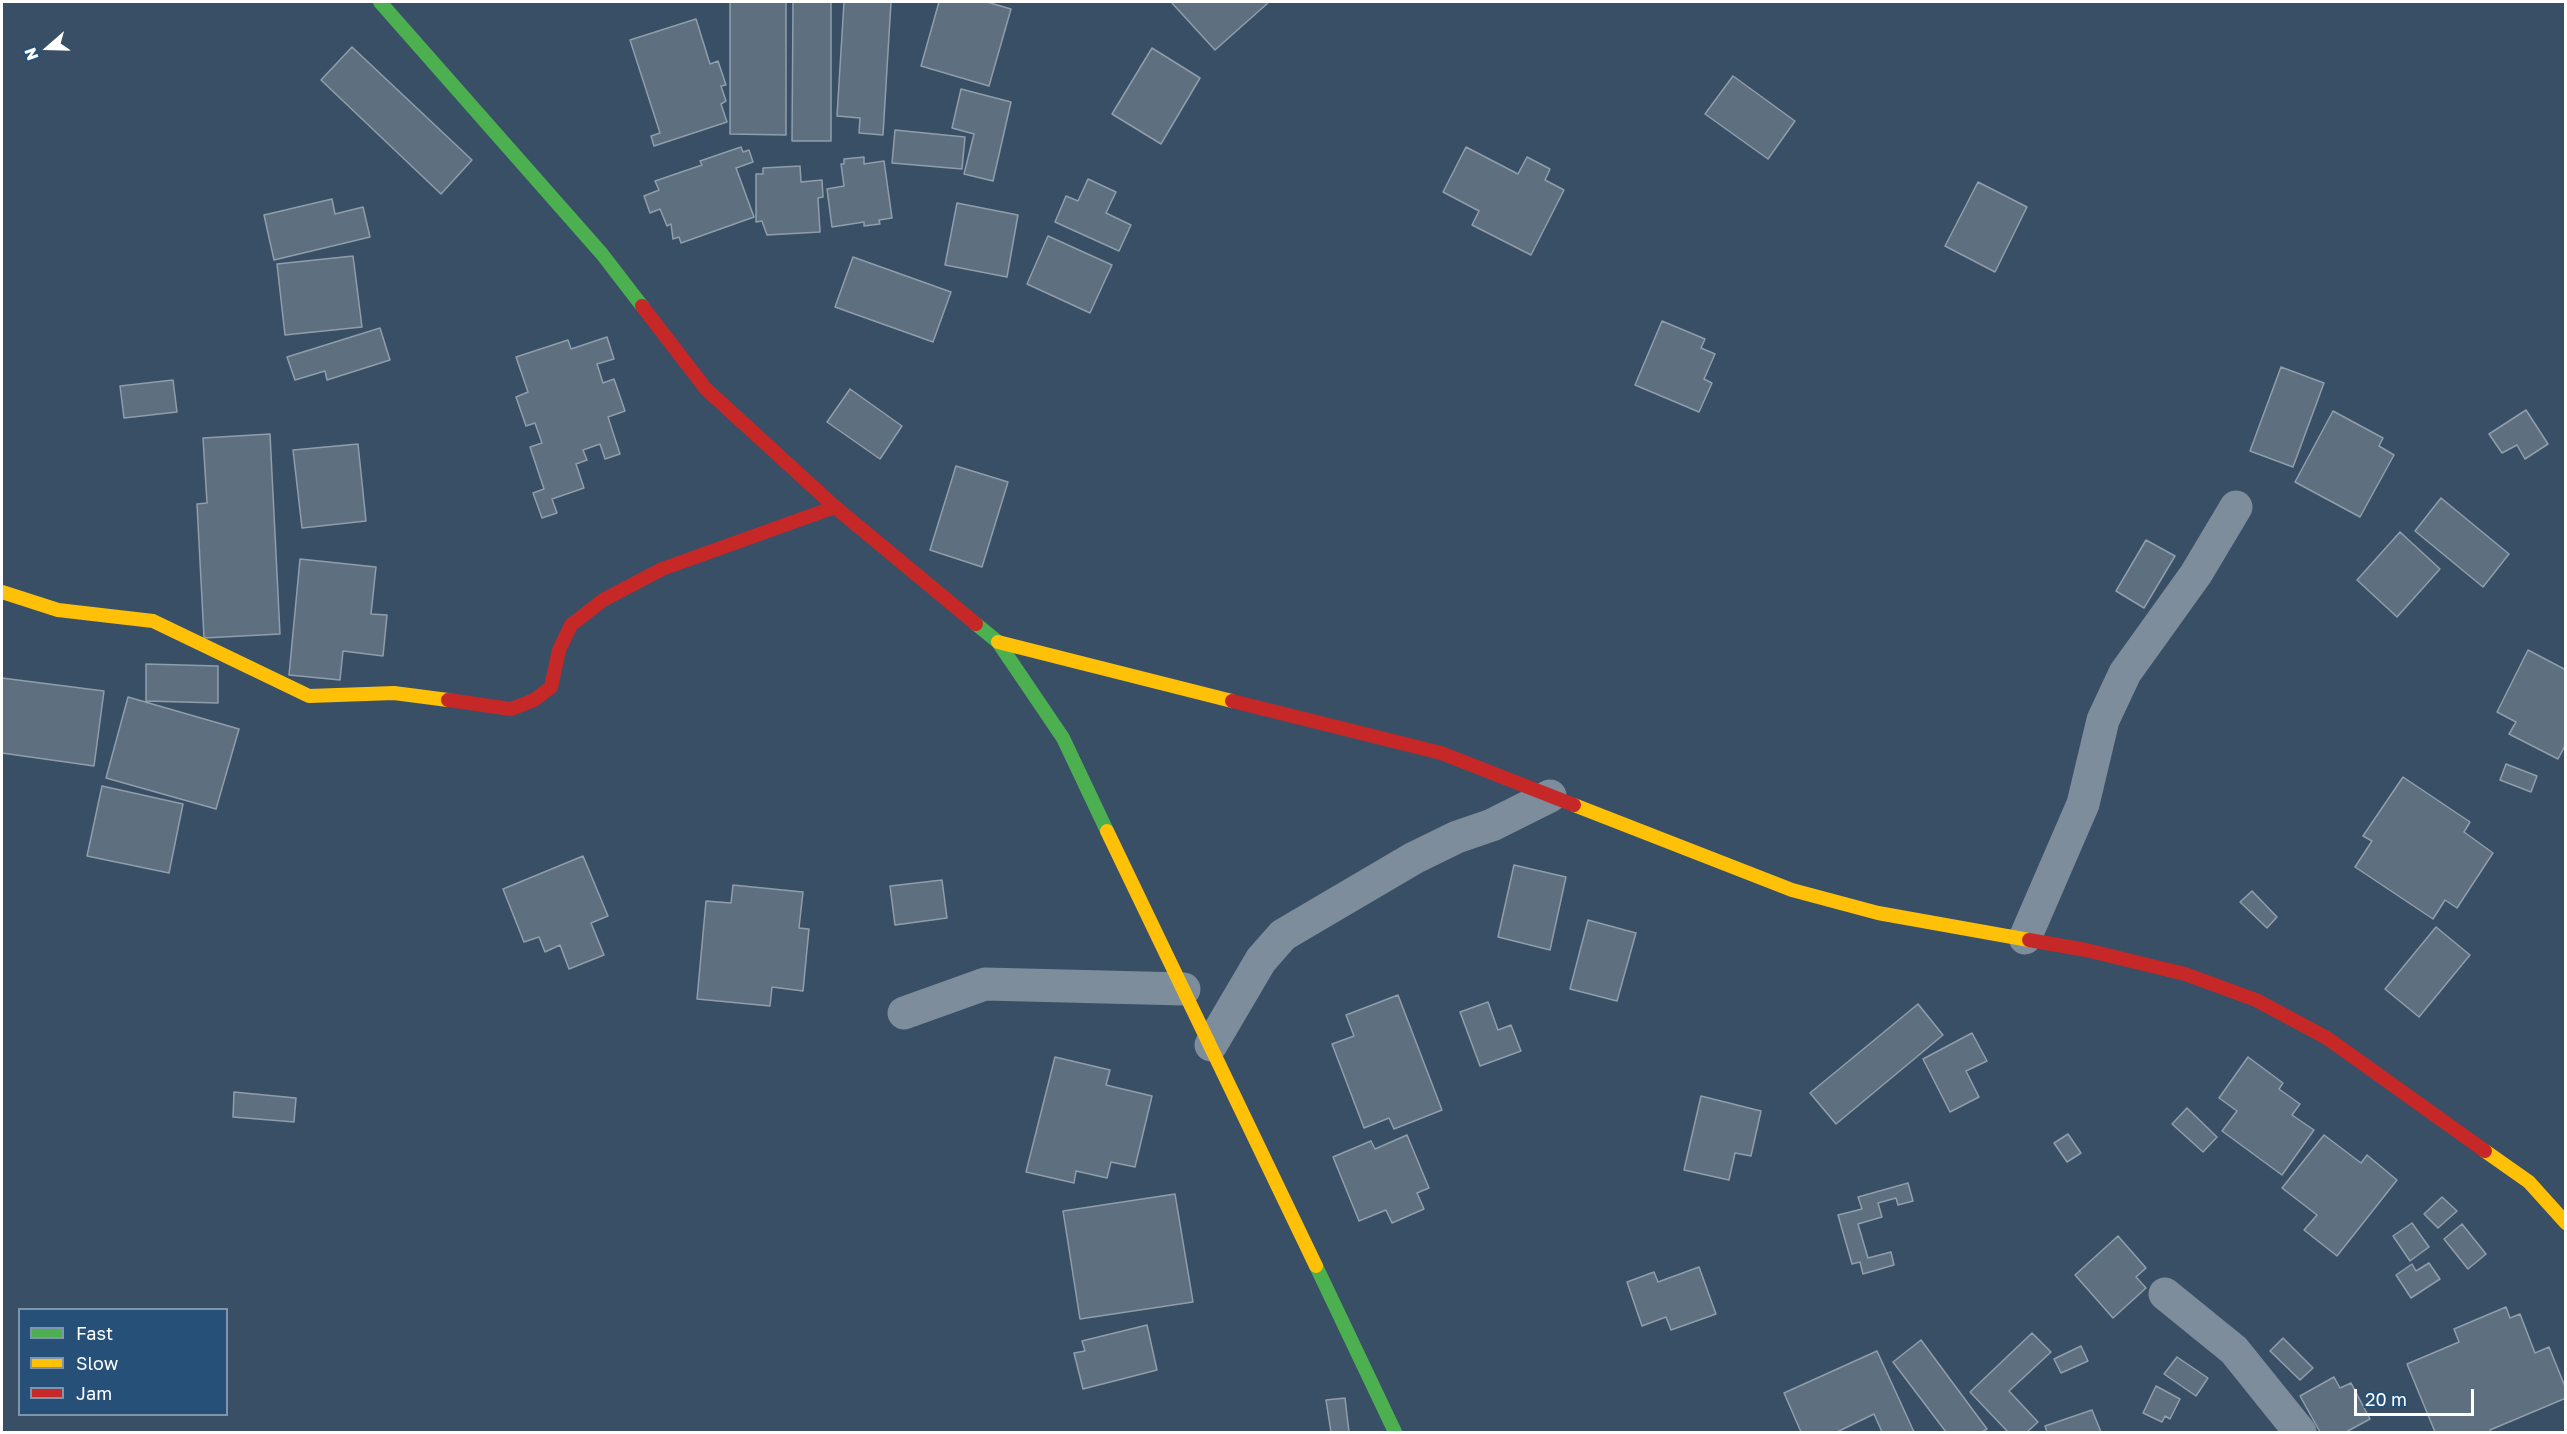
<!DOCTYPE html>
<html>
<head>
<meta charset="utf-8">
<style>
  body { margin:0 }
  #map { position:relative; width:2567px; height:1434px; overflow:hidden; background:#394f65; font-family:"Golos Text",sans-serif }
  canvas { display:block }
  .frame { position:absolute; inset:0; border:3px solid #fff; pointer-events:none }
  .legend { position:absolute; left:18px; top:1308px; width:210px; height:108px; box-sizing:border-box; background:#265078; border:2px solid #7d96ae; margin:0; padding:8px 10px; list-style:none; font-size:18px; color:#fff }
  .legend li { display:flex; align-items:center; gap:12px; height:30px }
  .legend b { width:30px; border:2px solid #7d96ae }
  .north { position:absolute; left:18px; top:18px; width:60px; height:60px; -webkit-text-stroke:4px #265078; paint-order:stroke; rotate:250deg; font-size:16px; font-weight:700; line-height:24px; text-align:center; color:#fff }
  .north::after { content:''; display:block; margin:auto; width:21px; height:27px; background:#fff; clip-path:polygon(50% 0,100% 100%,50% 72%,0 100%) }
  .scale { position:absolute; left:2354px; top:1389px; width:120px; height:27px; box-sizing:border-box; border:3px solid #fff; border-top:0; padding-left:8px; font-size:18px; line-height:21px; white-space:nowrap; color:#fff; -webkit-text-stroke:4px #265078; paint-order:stroke }
</style>
</head>
<body>
<div id="map">
<canvas width="2567" height="1434"></canvas>
<div class="frame"></div>
<ul class="legend">
<li><b style="height:8px;background:#4caf50"></b>Fast</li>
<li><b style="height:8px;background:#ffc107"></b>Slow</li>
<li><b style="height:8px;background:#c62828"></b>Jam</li>
</ul>
<div class="north">N</div>
<div class="scale">20 m</div>
</div>
<script>
const ctx = document.querySelector('canvas').getContext('2d');
ctx.lineJoin = 'round';
function paint(path, color) { ctx.fillStyle = color; ctx.fill(path, 'evenodd'); }
const shape = rows => new Path2D(rows.map(r => 'M' + r).join(''));
function stroke(path, color, width, dash) { ctx.strokeStyle = color; ctx.lineWidth = width; ctx.lineCap = dash ? 'butt' : 'round'; ctx.setLineDash(dash || []); ctx.stroke(path); }
const building = shape([
  [730,2,786,2,786,135,730,134,730,2],
  [793,2,831,2,831,141,792,141,793,2],
  [844,2,891,2,883,135,859,133,860,118,837,116,844,2],
  [939,2,987,2,1011,9,989,86,921,66,939,2],
  [1171,2,1269,2,1215,50,1171,2],
  [696,19,710,64,718,61,726,85,721,86,726,101,721,104,727,122,654,146,651,136,660,133,630,40,696,19],
  [352,47,472,160,441,194,321,80,352,47],
  [1152,48,1200,78,1161,144,1112,114,1152,48],
  [1733,76,1795,121,1768,159,1705,114,1733,76],
  [961,89,1011,102,993,181,964,174,974,134,952,128,961,89],
  [895,130,965,137,962,169,892,163,895,130],
  [741,147,743,152,749,150,753,162,736,168,754,217,681,243,679,237,673,239,671,224,667,226,660,209,650,213,644,196,659,190,655,181,702,165,700,161,741,147],
  [1466,147,1518,174,1527,157,1550,169,1545,180,1564,190,1531,255,1472,225,1479,211,1443,192,1466,147],
  [864,157,864,164,884,161,892,218,879,220,880,224,864,226,864,222,832,227,827,189,844,186,841,164,844,164,844,159,864,157],
  [800,166,801,182,822,180,823,197,818,198,820,232,767,235,762,221,756,222,756,174,763,174,763,168,800,166],
  [1088,179,1116,192,1106,213,1131,225,1119,251,1055,222,1066,196,1078,201,1088,179],
  [1978,182,2027,207,1995,272,1945,246,1978,182],
  [332,199,335,214,363,207,370,237,274,260,264,215,332,199],
  [957,203,1018,215,1007,277,945,265,957,203],
  [1048,236,1112,265,1090,313,1027,284,1048,236],
  [353,256,362,327,285,335,277,264,353,256],
  [853,257,951,292,933,342,835,307,853,257],
  [1662,321,1705,339,1701,348,1715,354,1704,379,1712,383,1699,412,1635,385,1662,321],
  [380,328,390,360,327,380,325,371,295,380,287,357,380,328],
  [607,337,614,359,597,364,603,383,614,379,625,411,608,417,620,454,605,459,600,444,583,450,587,460,576,464,584,488,552,499,557,513,542,518,533,493,544,489,530,447,542,443,535,423,526,426,516,397,528,392,516,357,568,340,571,349,607,337],
  [2281,367,2324,383,2293,467,2250,451,2281,367],
  [173,380,177,412,124,418,120,386,173,380],
  [850,389,902,426,880,459,827,422,850,389],
  [2526,410,2548,444,2525,459,2517,445,2502,453,2489,434,2526,410],
  [2333,411,2383,438,2379,446,2394,455,2360,517,2295,482,2333,411],
  [270,434,280,634,204,638,197,504,207,503,203,438,270,434],
  [358,444,366,521,302,528,293,450,358,444],
  [956,466,1008,482,982,567,930,550,956,466],
  [2441,498,2509,554,2483,587,2415,531,2441,498],
  [2400,532,2440,569,2397,617,2357,580,2400,532],
  [2146,540,2175,556,2144,608,2116,591,2146,540],
  [300,559,376,567,371,614,387,615,383,656,343,651,340,680,289,675,300,559],
  [2528,650,2566,670,2566,744,2558,759,2509,734,2516,722,2497,712,2528,650],
  [146,664,218,666,218,703,146,701,146,664],
  [2,678,104,691,94,766,2,753,2,678],
  [128,697,239,729,216,809,106,778,128,697],
  [2506,764,2537,776,2531,792,2500,780,2506,764],
  [2403,777,2470,822,2464,832,2493,853,2457,908,2445,900,2433,919,2355,867,2372,841,2363,836,2403,777],
  [102,786,183,804,169,873,87,856,102,786],
  [583,856,608,916,591,923,604,955,569,969,560,945,545,952,539,937,524,942,503,889,583,856],
  [1514,865,1566,877,1550,950,1498,937,1514,865],
  [942,880,947,918,895,925,890,886,942,880],
  [733,885,803,892,799,928,809,929,803,991,772,987,770,1006,697,999,706,901,731,903,733,885],
  [2252,891,2277,917,2267,928,2240,902,2252,891],
  [1588,920,1636,933,1617,1001,1570,989,1588,920],
  [2436,927,2470,955,2419,1017,2385,989,2436,927],
  [1398,995,1442,1110,1394,1129,1389,1118,1364,1128,1332,1044,1354,1036,1346,1015,1398,995],
  [1488,1002,1498,1030,1511,1025,1521,1051,1480,1066,1460,1012,1488,1002],
  [1918,1004,1943,1035,1836,1124,1810,1093,1918,1004],
  [1972,1033,1987,1061,1966,1071,1979,1097,1950,1112,1923,1059,1972,1033],
  [1055,1057,1110,1070,1106,1085,1152,1096,1135,1167,1111,1162,1107,1178,1076,1171,1074,1183,1026,1172,1055,1057],
  [2248,1057,2283,1083,2279,1089,2300,1104,2292,1115,2314,1130,2282,1175,2222,1131,2237,1111,2219,1098,2248,1057],
  [234,1092,296,1098,294,1122,233,1117,234,1092],
  [1701,1096,1761,1111,1751,1156,1735,1153,1729,1180,1684,1170,1701,1096],
  [2187,1108,2217,1137,2203,1152,2172,1124,2187,1108],
  [2068,1134,2081,1153,2067,1162,2054,1143,2068,1134],
  [1407,1135,1429,1188,1417,1193,1424,1209,1392,1223,1386,1210,1359,1221,1333,1157,1371,1141,1375,1149,1407,1135],
  [2324,1135,2361,1163,2367,1155,2397,1180,2337,1256,2304,1230,2317,1215,2282,1188,2324,1135],
  [1908,1183,1913,1201,1898,1205,1896,1198,1878,1203,1882,1217,1858,1224,1868,1258,1891,1252,1894,1265,1863,1274,1860,1262,1852,1264,1838,1215,1862,1209,1858,1197,1908,1183],
  [1175,1194,1193,1302,1080,1319,1063,1211,1175,1194],
  [2442,1197,2457,1211,2438,1228,2424,1214,2442,1197],
  [2412,1223,2429,1247,2410,1261,2393,1236,2412,1223],
  [2462,1224,2486,1254,2468,1269,2444,1239,2462,1224],
  [2118,1236,2146,1268,2136,1277,2146,1288,2113,1318,2075,1275,2118,1236],
  [2429,1263,2440,1279,2411,1298,2396,1275,2412,1264,2416,1271,2429,1263],
  [1699,1267,1716,1314,1671,1330,1666,1317,1642,1326,1627,1282,1654,1272,1658,1282,1699,1267],
  [2506,1307,2510,1318,2520,1314,2535,1353,2549,1347,2566,1389,2566,1398,2490,1430,2491,1432,2435,1432,2407,1364,2459,1342,2454,1329,2506,1307],
  [1147,1325,1157,1370,1083,1389,1074,1353,1085,1351,1082,1341,1147,1325],
  [2032,1333,2051,1352,2009,1391,2038,1422,2027,1432,2008,1432,1970,1392,2032,1333],
  [2283,1338,2313,1368,2300,1380,2270,1351,2283,1338],
  [1921,1340,1987,1429,1982,1432,1946,1432,1893,1362,1921,1340],
  [2081,1346,2088,1361,2061,1373,2054,1359,2081,1346],
  [1877,1351,1914,1432,1882,1432,1874,1414,1837,1432,1801,1432,1784,1393,1877,1351],
  [2177,1357,2208,1378,2196,1396,2164,1374,2177,1357],
  [2334,1377,2340,1388,2351,1383,2370,1419,2346,1432,2320,1432,2300,1396,2334,1377],
  [2156,1386,2180,1399,2170,1419,2165,1416,2162,1422,2143,1413,2156,1386],
  [1345,1398,1349,1432,1331,1432,1326,1400,1345,1398],
  [2092,1410,2101,1432,2047,1432,2045,1426,2092,1410]
]);
paint(building, '#5e7080');
stroke(building, '#909eac', 1.5);
stroke(shape([
  [2025,938,2083,804,2103,720,2125,673,2196,574,2236,507],
  [904,1013,985,984,1184,989],
  [1211,1045,1261,960,1283,935,1414,858,1457,837,1492,825,1550,796],
  [2165,1294,2234,1350,2300,1432]
]), '#7d8d9c', 33);
stroke(shape([
  [380,2,602,254,642,306],
  [976,624,998,642,1063,738,1107,831],
  [1316,1266,1395,1432]
]), '#4caf50', 14);
stroke(shape([
  [2,592,58,610,153,621,309,696,394,693,448,700],
  [998,642,1232,701],
  [1574,805,1792,890,1878,913,2029,940],
  [1107,831,1316,1266],
  [2485,1151,2529,1182,2566,1223]
]), '#ffc107', 14);
stroke(shape([
  [642,306,706,389,835,507,976,624],
  [448,700,511,709,534,700,551,687,559,650,571,625,603,600,662,569,835,507],
  [1232,701,1441,753,1574,805],
  [2029,940,2086,950,2185,974,2256,1000,2327,1038,2485,1151]
]), '#c62828', 14);
</script>
</body>
</html>
